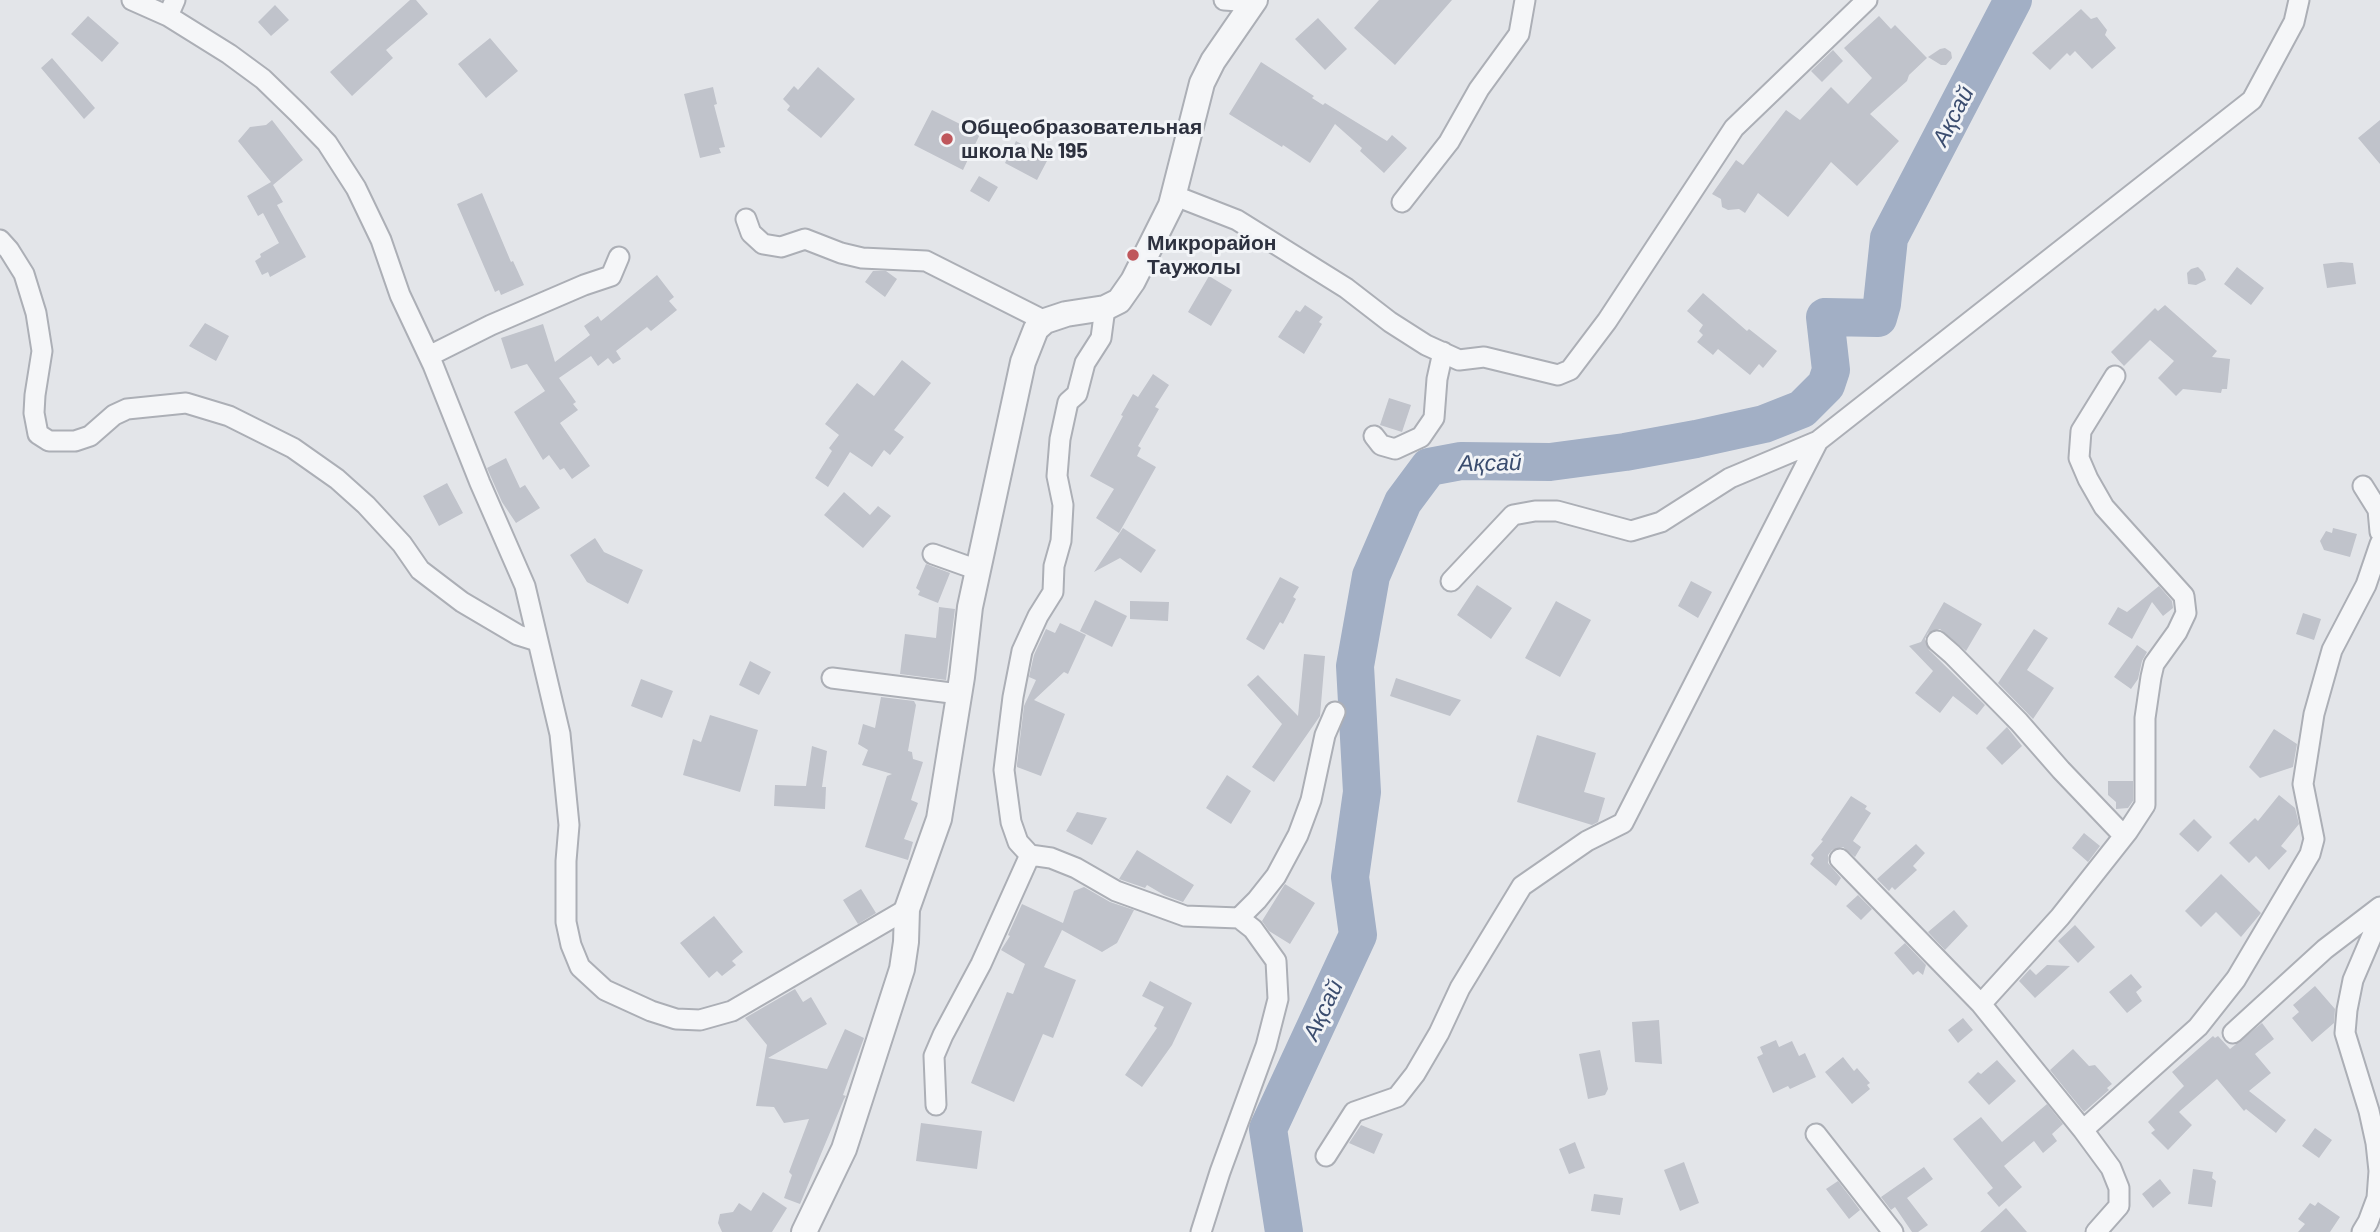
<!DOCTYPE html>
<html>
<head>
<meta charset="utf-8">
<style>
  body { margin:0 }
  canvas { display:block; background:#e3e5e9 }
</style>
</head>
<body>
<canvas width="2380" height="1232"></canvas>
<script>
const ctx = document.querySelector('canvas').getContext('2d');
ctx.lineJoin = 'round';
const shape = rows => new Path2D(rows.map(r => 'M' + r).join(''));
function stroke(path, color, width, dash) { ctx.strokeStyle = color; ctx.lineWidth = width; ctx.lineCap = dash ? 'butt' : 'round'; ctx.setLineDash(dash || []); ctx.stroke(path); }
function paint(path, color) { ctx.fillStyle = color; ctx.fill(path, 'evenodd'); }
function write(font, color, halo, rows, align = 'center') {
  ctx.font = font + ' Barlow,sans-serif'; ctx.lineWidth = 6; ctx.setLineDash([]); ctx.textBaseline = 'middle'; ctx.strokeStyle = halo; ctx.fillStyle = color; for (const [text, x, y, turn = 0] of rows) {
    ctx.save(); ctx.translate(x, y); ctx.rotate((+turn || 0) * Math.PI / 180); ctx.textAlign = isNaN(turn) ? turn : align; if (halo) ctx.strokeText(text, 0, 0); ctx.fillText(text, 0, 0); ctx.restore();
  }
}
stroke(shape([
  [1284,1232,1268,1129,1358,935,1350,877,1362,792,1355,666,1371,576,1403,502,1429,467,1461,461,1550,462,1625,452,1696,439,1764,424,1802,409,1826,385,1831,370,1825,317,1878,318,1882,304,1889,238,2013,0]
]), '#a2afc5', 38);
paint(shape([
  [410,0,416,0,428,14,386,50,393,58,352,96,330,72],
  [1379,0,1452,0,1395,65,1354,28],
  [275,5,289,20,271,36,258,22],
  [2081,9,2091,19,2097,17,2107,30,2105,35,2116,48,2092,69,2075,51,2070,56,2067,53,2050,70,2032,53],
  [88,16,119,43,102,62,71,34],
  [1879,16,1891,29,1895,25,1927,58,1909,75,1907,81,1870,114,1899,141,1857,186,1831,162,1788,217,1758,193,1745,213,1739,209,1728,210,1722,207,1721,199,1712,194,1736,160,1743,165,1786,110,1800,120,1831,87,1848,104,1872,78,1844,48],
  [1318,18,1347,49,1325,70,1295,39],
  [490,38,518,71,486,98,458,64],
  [1945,48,1951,52,1952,58,1946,65,1941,65,1928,57,1940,49],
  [1833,50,1843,61,1822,82,1811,71],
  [52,58,95,108,84,119,41,68],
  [1261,62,1314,96,1312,98,1323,105,1325,103,1387,141,1392,135,1407,148,1384,173,1360,151,1362,148,1335,124,1310,163,1283,145,1282,147,1229,114],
  [818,67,855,99,821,138,787,110,790,106,783,99,794,86,798,90],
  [713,87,717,104,714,105,725,147,719,148,721,153,700,158,684,94],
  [932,110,980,134,963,170,914,145],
  [272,120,303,160,273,185,283,202,277,205,306,257,270,277,268,272,262,275,255,261,261,257,260,254,279,243,263,213,258,216,247,196,271,182,238,141,250,127,266,125],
  [2380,120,2380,164,2358,138],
  [1016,141,1048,159,1037,180,1005,163],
  [979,176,998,187,989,202,970,191],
  [482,193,511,262,513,261,524,285,501,295,499,290,495,292,457,204],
  [2341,262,2353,263,2356,284,2327,288,2323,264],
  [2198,267,2203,272,2206,280,2196,285,2188,284,2187,273,2191,269],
  [2237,267,2264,288,2251,305,2224,284],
  [873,271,886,271,897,279,885,297,865,282],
  [657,275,674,297,669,301,677,310,651,331,647,327,616,351,621,359,613,364,608,358,598,366,591,356,559,378,576,402,573,404,578,410,560,423,590,466,572,479,564,468,560,470,549,455,543,460,514,412,545,391,527,364,511,369,501,338,543,324,555,362,590,335,584,326,598,316,601,321],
  [1209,276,1232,290,1211,326,1188,312],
  [1703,293,1747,331,1749,329,1777,351,1763,368,1759,364,1750,375,1718,349,1713,355,1697,342,1703,335,1699,331,1703,325,1687,311],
  [1305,305,1323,317,1319,322,1322,324,1304,354,1278,337,1296,310,1300,312],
  [2165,305,2217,351,2212,357,2230,359,2227,389,2222,389,2221,393,2183,389,2176,396,2158,378,2174,361,2150,340,2124,366,2111,352,2155,308,2158,311],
  [205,323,229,336,216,361,189,346],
  [902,360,931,383,894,430,904,437,890,455,884,450,872,467,850,452,828,487,815,478,832,451,829,448,839,435,825,424,857,383,874,396],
  [1153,374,1169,385,1155,407,1159,409,1138,446,1141,448,1137,456,1156,467,1119,533,1096,518,1114,489,1090,476,1123,416,1121,415,1133,394,1138,397],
  [1389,398,1411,405,1402,432,1380,425],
  [506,458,520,488,525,485,540,508,516,523,502,502,487,468],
  [447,483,463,513,439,526,423,496],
  [844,492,870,515,878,506,891,516,863,548,824,515],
  [1123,528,1156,550,1141,573,1120,558,1094,572],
  [2333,528,2357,534,2350,557,2324,550,2320,541,2326,531,2332,533],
  [595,538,604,552,643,570,628,604,587,582,570,555],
  [926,564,950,573,938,603,918,595,920,591,916,588],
  [1280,577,1299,587,1293,597,1296,599,1283,624,1280,622,1264,650,1246,639],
  [1691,581,1712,592,1698,618,1678,606],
  [1477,585,1512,608,1491,639,1457,615],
  [2159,586,2172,601,2173,608,2163,616,2152,602,2132,639,2108,624,2118,607,2127,612],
  [1095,600,1127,616,1112,647,1080,631],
  [1130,601,1169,602,1168,621,1130,619],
  [1556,601,1591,620,1560,677,1525,658],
  [1944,602,1982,624,1966,651,1940,629,1928,633,1925,639,1929,650,1985,705,1977,715,1953,696,1940,713,1915,693,1933,671,1909,646,1921,642],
  [939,607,955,609,946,680,900,674,905,634,936,638],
  [2303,613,2321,619,2314,640,2296,634],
  [1060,623,1086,635,1068,674,1064,672,1034,700,1065,714,1041,776,1017,767,1017,764,1024,706,1036,680,1029,677,1034,655,1046,629,1055,633],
  [2034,629,2048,638,2027,670,2054,688,2033,719,1998,683],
  [2137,645,2147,652,2142,661,2138,679,2131,689,2114,677],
  [1304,654,1325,656,1320,716,1274,782,1252,767,1282,724,1247,685,1258,675,1298,716],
  [750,661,771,672,759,695,739,685],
  [1396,678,1461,700,1450,716,1390,696],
  [641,679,673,691,662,718,631,706],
  [881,697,914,701,916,705,908,751,912,752,913,759,923,762,911,800,918,803,904,839,913,842,908,860,865,847,887,776,892,774,862,765,868,750,858,744,863,724,875,728],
  [710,715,758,730,740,792,683,775,693,739,701,742],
  [2007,727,2022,746,2002,765,1986,748],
  [2274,729,2297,744,2293,767,2260,778,2249,767],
  [1537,735,1596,753,1584,792,1605,798,1598,822,1592,825,1517,802],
  [812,746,827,751,822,787,826,787,825,809,774,806,775,785,806,786],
  [1227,775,1251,791,1231,824,1206,808],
  [2108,781,2133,781,2133,801,2128,808,2116,809,2116,802,2108,795],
  [2279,795,2295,808,2299,824,2281,846,2287,851,2269,870,2256,856,2249,863,2229,843,2255,818,2258,821],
  [1851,796,1867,806,1865,809,1871,813,1853,841,1861,847,1855,857,1843,847,1832,850,1828,855,1828,863,1841,878,1836,886,1810,864,1814,858,1811,855,1823,841,1821,840],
  [1077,812,1107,818,1092,845,1066,831],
  [2194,819,2212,837,2198,852,2179,834],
  [2084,833,2100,846,2088,862,2072,848],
  [1916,844,1925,853,1913,866,1917,870,1895,890,1892,887,1889,891,1877,879],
  [1137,850,1194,885,1183,902,1164,895,1147,885,1145,888,1119,879],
  [2221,874,2261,913,2241,937,2216,912,2201,927,2185,911],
  [1285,884,1315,903,1290,944,1269,931,1262,921],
  [1084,887,1110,902,1134,910,1117,943,1102,952,1062,930,1044,967,1076,980,1053,1038,1043,1034,1014,1102,971,1083,1007,992,1013,994,1025,964,1001,950,1010,936,1008,935,1022,904,1063,923,1074,891],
  [861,889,876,913,858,924,843,900],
  [1858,895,1872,909,1861,920,1846,906],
  [1954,910,1968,926,1945,950,1928,932],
  [714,916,743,952,732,961,736,965,722,976,717,971,709,978,680,943],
  [2075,925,2095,947,2078,963,2058,941],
  [1905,943,1926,965,1923,975,1918,971,1913,975,1894,953],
  [2047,965,2070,966,2035,998,2019,981,2030,969,2036,975],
  [2131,974,2142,987,2136,992,2142,1001,2127,1013,2109,992],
  [1150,981,1192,1003,1172,1045,1142,1087,1125,1075,1157,1028,1154,1026,1164,1007,1142,996],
  [2315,986,2335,1009,2334,1023,2312,1042,2292,1018,2299,1012,2293,1005],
  [795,989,803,1002,811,997,827,1024,768,1058,827,1069,845,1029,864,1038,843,1095,846,1096,844,1099,800,1204,784,1198,792,1175,789,1172,809,1119,784,1123,774,1107,756,1106,767,1045,745,1018],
  [1963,1018,1973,1030,1958,1043,1948,1030],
  [1659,1020,1662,1064,1635,1062,1632,1022],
  [2262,1023,2274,1039,2255,1054,2271,1073,2249,1091,2286,1120,2276,1133,2246,1109,2244,1111,2217,1079,2179,1112,2192,1125,2168,1150,2151,1133,2155,1130,2148,1122,2184,1086,2172,1072,2213,1036,2215,1038,2218,1036,2230,1049],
  [1776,1040,1779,1047,1792,1041,1799,1056,1805,1053,1816,1077,1790,1089,1788,1086,1773,1093,1757,1057,1763,1054,1760,1047],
  [2073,1049,2089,1066,2095,1065,2112,1084,2107,1088,2109,1090,2084,1112,2050,1070],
  [1600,1050,1608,1089,1605,1095,1588,1099,1579,1054],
  [1843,1057,1854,1071,1857,1068,1870,1083,1867,1085,1870,1089,1852,1104,1825,1072],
  [1997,1060,2016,1081,1989,1105,1968,1082,1978,1072,1981,1074],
  [2047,1104,2063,1124,2052,1134,2057,1141,2043,1153,2034,1141,2004,1166,2022,1187,1999,1207,1987,1193,1993,1188,1953,1139,1981,1117,2002,1142],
  [921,1123,982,1131,977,1169,916,1161],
  [1361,1125,1383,1134,1374,1154,1349,1143],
  [2315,1128,2332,1140,2319,1158,2302,1146],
  [1575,1142,1585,1168,1569,1174,1559,1149],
  [1684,1162,1699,1203,1680,1211,1664,1170],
  [1924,1167,1933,1179,1907,1198,1928,1225,1918,1232,1912,1232,1895,1207,1891,1210,1881,1197],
  [2193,1169,2213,1172,2212,1178,2216,1181,2212,1207,2188,1204],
  [2160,1179,2171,1193,2153,1208,2142,1194],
  [1838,1181,1860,1210,1849,1219,1826,1189],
  [763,1192,787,1208,772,1232,722,1232,718,1223,720,1214,733,1212,739,1203,751,1211],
  [1594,1194,1623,1198,1620,1215,1591,1211],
  [2318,1202,2340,1217,2330,1232,2298,1232,2305,1224,2298,1219,2310,1203,2315,1206],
  [2006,1208,2027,1232,1980,1232]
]), '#c0c3cb');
const minor = shape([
  [132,0,168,16,229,54,263,79,298,113,327,143,356,188,381,240,400,295,433,365,480,483,525,586,560,734,569,825,566,861,566,922,571,945,580,967,605,990,651,1011,676,1019,700,1020,732,1011,907,909],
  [1224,0,1254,2],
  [168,16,175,0],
  [1173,195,1237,220,1346,288,1390,322,1426,345,1459,360,1484,357,1558,375,1570,370,1607,321,1734,128,1867,0],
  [1402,202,1449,142,1479,89,1519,34,1525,0],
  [746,219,751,233,763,244,781,247,805,239,841,253,862,258,926,261,1045,321],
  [0,240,9,250,24,274,36,313,42,351,35,395,34,413,38,434,49,441,75,441,90,436,114,415,127,409,186,403,229,416,293,448,337,479,366,505,402,544,420,570,462,602,518,635,537,641],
  [1105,308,1101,338,1085,363,1077,394,1068,402,1060,439,1057,476,1063,505,1061,541,1054,566,1053,592,1038,616,1022,651,1013,697,1004,770,1011,822,1018,842,1030,855,1051,858,1076,868,1116,891,1185,916,1239,918,1253,929,1276,961,1278,999,1266,1046,1220,1172,1201,1232],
  [429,356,491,325,584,285,611,276,619,257],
  [1374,436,1381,445,1395,449,1421,437,1434,418,1437,379,1443,352],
  [2363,486,2378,510,2380,532],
  [933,554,978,570],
  [1451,581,1513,515,1535,511,1557,511,1631,531,1661,522,1730,478,1818,441],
  [1937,641,1952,654,2019,722,2061,770,2124,836],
  [832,678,959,694],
  [1840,859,1981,1004,2083,1130,2111,1168,2119,1188,2119,1206,2096,1232],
  [1239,918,1257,900,1276,876,1298,835,1311,800,1325,735,1335,712],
  [1981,1004,2060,917,2128,831,2145,805,2145,718,2151,677,2154,664,2177,632,2186,613,2184,596,2104,507,2088,479,2079,458,2081,431,2115,376],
  [2233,1033,2325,949,2380,907],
  [936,1105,934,1056,943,1035,981,964,1030,855],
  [2083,1130,2198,1027,2236,979,2310,854,2314,839,2303,784,2314,714,2332,650,2366,585,2380,544],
  [1816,1134,1893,1232],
  [1326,1156,1354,1112,1397,1097,1415,1074,1439,1033,1460,988,1522,886,1587,841,1623,823,1818,441,2252,100,2294,22,2299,0],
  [2362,1232,2368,1222,2377,1198,2379,1171,2376,1143,2369,1111,2345,1033,2347,1010,2353,980,2380,917]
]);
const tertiary = shape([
  [804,1232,844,1149,902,969,906,942,907,909,939,819,962,677,970,607,1023,362,1036,329,1045,321,1066,314,1105,308,1119,301,1133,281,1171,205,1202,83,1213,61,1255,0]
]);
stroke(minor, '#acafb6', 23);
stroke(tertiary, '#acafb6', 28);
stroke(minor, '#f5f6f8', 19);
stroke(tertiary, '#f5f6f8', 24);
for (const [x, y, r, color] of [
  [947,139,7,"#bf575c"],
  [1133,255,7,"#bf575c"]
]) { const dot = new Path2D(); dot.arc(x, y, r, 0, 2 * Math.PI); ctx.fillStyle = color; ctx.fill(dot); stroke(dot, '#f2f4f7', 2.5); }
write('bold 21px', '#2d313f', '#f2f4f7', [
  ["Общеобразовательная",961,127],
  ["школа № 195",961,151],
  ["Микрорайон",1147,243],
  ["Таужолы",1147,267]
], 'left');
write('italic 23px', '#3b4d6f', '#f2f4f7', [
  ["Ақсай",1953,116,-63],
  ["Ақсай",1490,463,-1],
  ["Ақсай",1323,1010,-65]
]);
</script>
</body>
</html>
